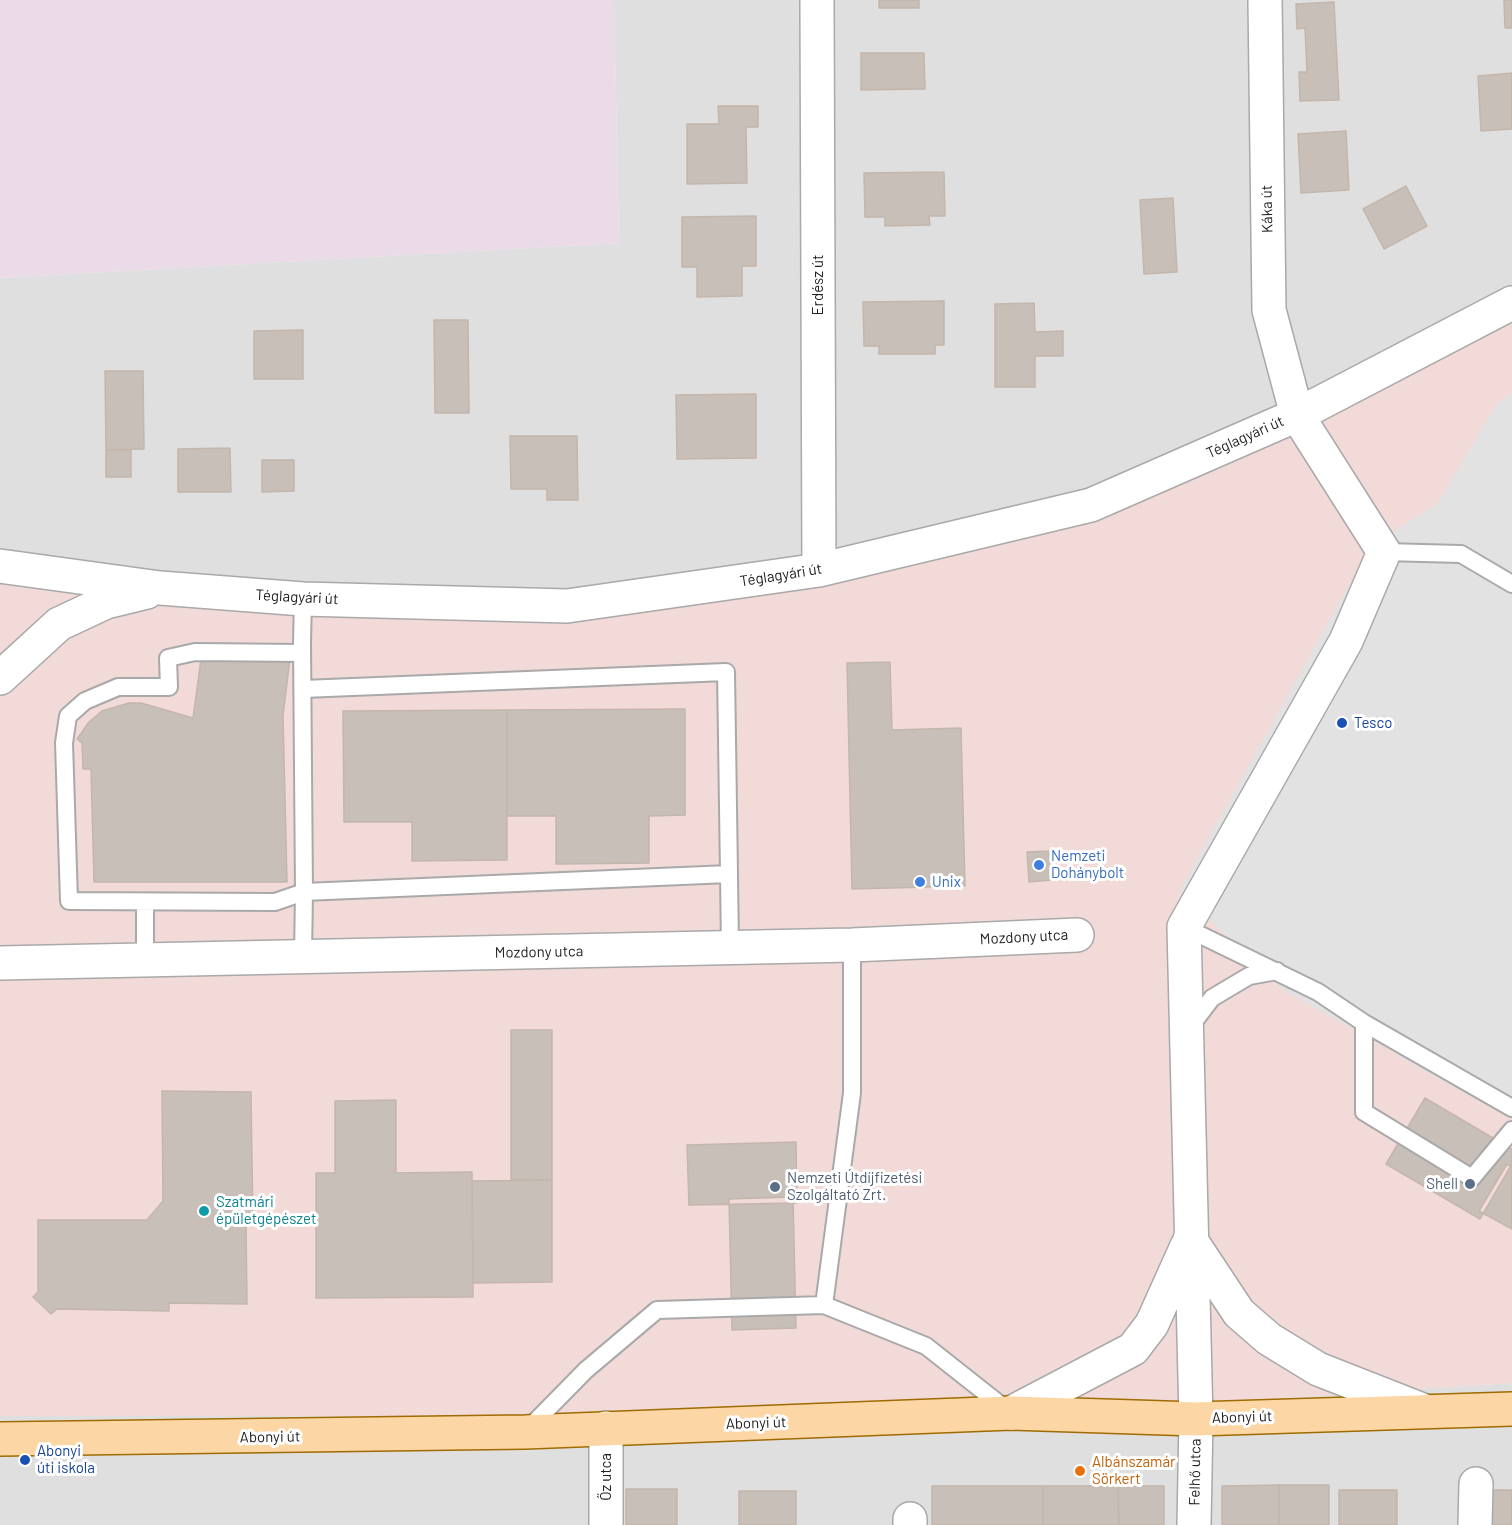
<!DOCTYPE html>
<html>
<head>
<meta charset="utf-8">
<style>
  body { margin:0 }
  canvas { display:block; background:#f2efe9 }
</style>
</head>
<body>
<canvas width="1512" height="1525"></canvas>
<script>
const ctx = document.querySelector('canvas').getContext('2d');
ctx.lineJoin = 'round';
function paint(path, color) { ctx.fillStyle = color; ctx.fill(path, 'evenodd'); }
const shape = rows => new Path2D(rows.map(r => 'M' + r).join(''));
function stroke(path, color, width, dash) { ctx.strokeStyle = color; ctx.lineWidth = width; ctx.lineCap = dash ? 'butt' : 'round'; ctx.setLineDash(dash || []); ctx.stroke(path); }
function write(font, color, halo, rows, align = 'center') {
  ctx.font = font + ' Barlow,sans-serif'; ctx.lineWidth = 6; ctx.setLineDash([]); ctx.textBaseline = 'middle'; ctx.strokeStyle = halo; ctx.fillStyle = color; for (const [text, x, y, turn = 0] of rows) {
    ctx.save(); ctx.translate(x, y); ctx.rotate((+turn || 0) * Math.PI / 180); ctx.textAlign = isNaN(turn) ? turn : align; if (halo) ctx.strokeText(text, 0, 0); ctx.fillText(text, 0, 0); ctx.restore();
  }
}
paint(shape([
  [614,0,1512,0,1512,303,1080,510,553,605,0,570,0,278,619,243],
  [1512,1383,1512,1525,0,1525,0,1416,1011,1416]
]), '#e0dfdf');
paint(shape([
  [1512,303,1512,1383,1011,1416,0,1416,0,570,553,605,1080,510]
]), '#f2dad9');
paint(shape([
  [0,0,614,0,619,243,0,278]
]), '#ebdbe8');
paint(shape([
  [1512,392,1512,1120,1279,987,1179,891,1370,547,1438,503,1496,405]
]), '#e2e2e2');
const building = shape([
  [879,0,919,0,919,8,879,8,879,0],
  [1504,0,1512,0,1512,28,1505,28,1504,0],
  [1334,2,1339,100,1300,101,1299,72,1307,72,1305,28,1297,29,1296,4,1334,2],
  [861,53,924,53,925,89,861,90,861,53],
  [1512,73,1512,129,1481,131,1478,76,1512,73],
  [718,106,758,106,758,127,746,127,747,183,687,184,687,124,719,124,718,106],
  [1346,131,1349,190,1301,193,1298,134,1346,131],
  [944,172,945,216,929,216,930,225,885,226,885,217,865,217,864,173,944,172],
  [1406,186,1427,226,1384,249,1363,209,1406,186],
  [1173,198,1177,272,1144,274,1140,200,1173,198],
  [756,216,756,266,742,266,742,296,697,297,697,267,682,267,682,217,756,216],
  [944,301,944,345,935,345,935,354,879,354,879,346,864,346,863,302,944,301],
  [1034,303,1035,332,1063,331,1063,356,1035,356,1035,387,995,387,995,304,1034,303],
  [434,320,468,320,469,413,435,413,434,320],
  [303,330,303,379,254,379,254,331,303,330],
  [105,371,143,371,144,449,106,450,105,371],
  [756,394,756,458,677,459,676,395,756,394],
  [510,436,577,436,578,500,547,500,547,489,511,489,510,436],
  [230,448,231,492,178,492,178,449,230,448],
  [106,450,131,450,131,477,106,477,106,450],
  [262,460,294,460,294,491,262,492,262,460],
  [290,658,283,716,287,882,94,882,91,769,83,769,82,743,77,739,89,722,102,711,129,703,141,703,193,718,201,659,290,658],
  [890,662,892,730,961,728,965,886,852,889,847,663,890,662],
  [685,709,685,815,649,816,649,863,556,864,556,816,507,816,507,710,685,709],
  [507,710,507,860,412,861,412,822,344,822,343,711,507,710],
  [1049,851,1051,880,1029,882,1027,852,1049,851],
  [511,1030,552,1030,552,1180,511,1180,511,1030],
  [162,1091,251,1092,253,1224,246,1224,247,1304,169,1303,169,1311,57,1309,51,1314,33,1297,38,1292,38,1220,147,1220,163,1201,162,1091],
  [1425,1098,1512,1149,1512,1164,1480,1219,1386,1164,1425,1098],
  [396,1100,396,1173,472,1172,473,1297,316,1298,316,1173,335,1173,335,1101,396,1100],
  [796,1142,797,1203,689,1205,687,1145,796,1142],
  [1507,1164,1512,1167,1512,1229,1479,1211,1507,1164],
  [552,1180,552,1282,473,1283,472,1181,552,1180],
  [793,1197,796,1328,732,1330,729,1199,793,1197],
  [1279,1485,1279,1525,1222,1525,1222,1486,1279,1485],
  [1279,1485,1329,1485,1329,1525,1279,1525,1279,1485],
  [932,1486,1043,1486,1043,1525,932,1525,932,1486],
  [1043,1486,1118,1486,1119,1525,1043,1525,1043,1486],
  [1118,1486,1164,1486,1164,1525,1119,1525,1118,1486],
  [626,1489,677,1489,677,1525,626,1525,626,1489],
  [1339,1490,1397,1490,1397,1525,1339,1525,1339,1490],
  [1488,1490,1512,1490,1512,1525,1488,1525,1488,1490],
  [739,1491,796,1491,796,1525,739,1525,739,1491]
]);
paint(building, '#c7bfb8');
stroke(building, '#c4b6ab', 1.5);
const service = shape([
  [1384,552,1461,554,1512,584],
  [302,653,195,652,168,658,169,687,118,687,85,701,68,716,64,743,69,901,275,902,304,892,303,956],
  [303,689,726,672,729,874,304,892,302,643,303,599],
  [729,874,730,948],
  [145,902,145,959],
  [1184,927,1318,992,1364,1023,1512,1108],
  [1364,1023,1364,1112,1472,1178,1512,1130],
  [1190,1027,1212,998,1249,976,1277,971],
  [824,1305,852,1093,852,945],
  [528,1429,586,1370,657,1310,824,1305,926,1346,1007,1410]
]);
const minor = shape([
  [817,0,819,570],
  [0,566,160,588,303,599,567,606,819,570,1091,505,1297,415,1512,303],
  [0,678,59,624,106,602,147,592],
  [0,963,852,945,1077,935],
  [1190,1239,1239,1313,1269,1339,1318,1369,1425,1411],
  [1011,1413,1133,1349,1152,1324,1187,1246],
  [606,1428,606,1525],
  [910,1525,910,1519],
  [1194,1525,1196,1419,1184,927,1346,641,1384,552,1297,415,1269,310,1265,0],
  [1475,1525,1476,1484]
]);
const primary = shape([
  [0,1439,525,1432,1011,1413,1196,1419,1512,1409]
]);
stroke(service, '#a9a9a9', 20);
stroke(minor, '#a9a9a9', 36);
stroke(primary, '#a06b00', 36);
stroke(service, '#fff', 16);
stroke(minor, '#fff', 33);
stroke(primary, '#fcd6a4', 33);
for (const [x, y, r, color] of [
  [1342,723,6,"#1a4fb4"],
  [1039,865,6,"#3f7fe0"],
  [920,882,6,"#3f7fe0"],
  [1470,1184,6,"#5c6f8a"],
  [775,1187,6,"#5c6f8a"],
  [204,1211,6,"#0f9aa8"],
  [25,1460,6,"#1a4fb4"],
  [1080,1471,6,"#e8710a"]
]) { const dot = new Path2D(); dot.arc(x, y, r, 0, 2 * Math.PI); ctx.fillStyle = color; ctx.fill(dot); stroke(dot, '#fff', 2); }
write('15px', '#222', '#fff', [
  ["Káka út",1267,209,-91],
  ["Erdész út",818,285,-90],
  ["Téglagyári út",1245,437,-24],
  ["Téglagyári út",781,575,-9],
  ["Téglagyári út",297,597,3],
  ["Mozdony utca",1024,937,-3],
  ["Mozdony utca",539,952,-1],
  ["Abonyi út",1242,1417,-2],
  ["Abonyi út",756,1423,-2],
  ["Abonyi út",270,1437,-1],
  ["Felhő utca",1195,1472,-89],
  ["Őz utca",606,1477,-90]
]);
write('15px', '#164399', '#fff', [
  ["Tesco",1354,723],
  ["Abonyi",37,1451],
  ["úti iskola",37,1468]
], 'left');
write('15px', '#366cbe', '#fff', [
  ["Nemzeti",1051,856],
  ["Dohánybolt",1051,873],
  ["Unix",932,882]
], 'left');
write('15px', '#4e5e75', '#fff', [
  ["Nemzeti Útdíjfizetési",787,1178],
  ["Szolgáltató Zrt.",787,1195],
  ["Shell",1458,1184,"right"]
], 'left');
write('15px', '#0d838f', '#fff', [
  ["Szatmári",216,1202],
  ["épületgépészet",216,1219]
], 'left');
write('15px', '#c56008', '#fff', [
  ["Albánszamár",1092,1462],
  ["Sörkert",1092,1479]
], 'left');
</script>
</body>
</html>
